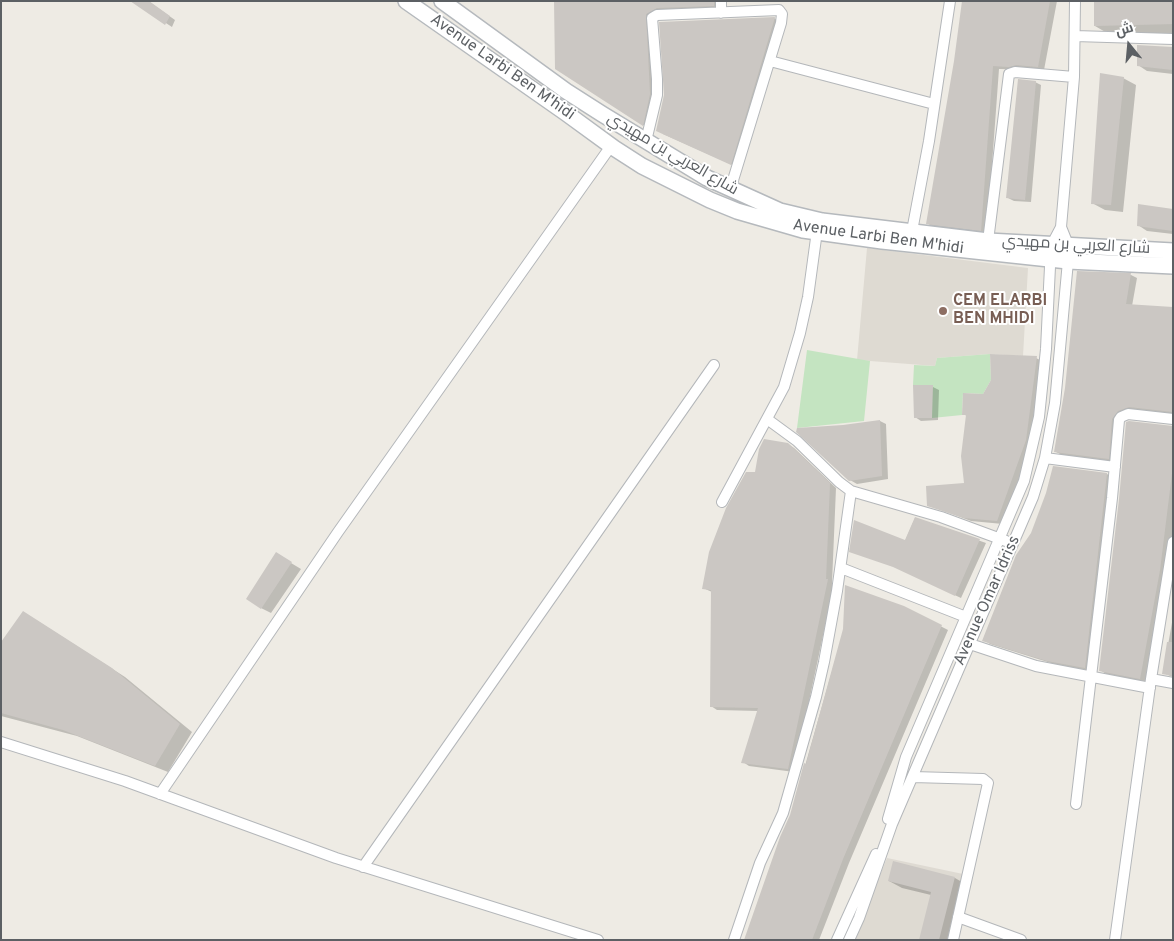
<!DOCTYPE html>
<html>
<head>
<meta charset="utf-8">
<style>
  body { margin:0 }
  #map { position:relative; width:1174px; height:941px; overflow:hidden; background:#eeebe4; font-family:Overpass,Cairo,sans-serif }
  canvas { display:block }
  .frame { position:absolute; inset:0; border:2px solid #5c6064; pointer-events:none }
  .north { position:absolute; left:1104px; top:20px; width:50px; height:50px; -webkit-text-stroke:4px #fff; paint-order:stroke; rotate:343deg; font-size:14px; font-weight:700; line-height:20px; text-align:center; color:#5c6064 }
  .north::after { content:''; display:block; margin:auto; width:18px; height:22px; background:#5c6064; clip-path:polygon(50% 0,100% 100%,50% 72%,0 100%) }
</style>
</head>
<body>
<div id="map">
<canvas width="1174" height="941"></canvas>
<div class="frame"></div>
<div class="north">ش</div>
</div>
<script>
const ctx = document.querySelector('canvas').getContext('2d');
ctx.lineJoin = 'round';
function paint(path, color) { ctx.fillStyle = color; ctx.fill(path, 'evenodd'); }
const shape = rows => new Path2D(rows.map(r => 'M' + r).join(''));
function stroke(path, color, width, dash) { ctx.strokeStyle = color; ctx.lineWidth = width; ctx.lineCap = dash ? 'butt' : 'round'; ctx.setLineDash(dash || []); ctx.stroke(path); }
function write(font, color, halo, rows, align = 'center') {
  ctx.font = font + ' Overpass,Cairo,sans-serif'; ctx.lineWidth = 4; ctx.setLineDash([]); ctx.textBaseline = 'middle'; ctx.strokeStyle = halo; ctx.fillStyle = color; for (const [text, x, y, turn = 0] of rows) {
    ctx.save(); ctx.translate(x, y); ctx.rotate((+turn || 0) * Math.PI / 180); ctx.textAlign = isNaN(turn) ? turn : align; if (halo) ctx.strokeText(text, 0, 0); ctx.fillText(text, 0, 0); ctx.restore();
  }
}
paint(shape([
  [867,248,1028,268,1023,356,990,354,937,358,935,366,857,360],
  [887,858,963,874,947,940,853,940]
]), '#dedad2');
paint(shape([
  [807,350,870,361,864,421,797,428],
  [990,354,991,380,983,394,963,393,962,415,932,418,913,385,914,365,935,366,937,358]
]), '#c4e4c1');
paint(shape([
  [132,1,148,1,175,20,172,27],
  [555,1,720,1,720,9,652,18,656,98,649,128,643,125],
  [963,1,1057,1,1044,70,999,69,987,233,933,227,927,223,956,61],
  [1173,1,1173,35,1114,37,1095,26],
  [774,18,780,22,737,167,663,134],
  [1173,48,1173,74,1147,71,1138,65],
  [1123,78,1136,85,1123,212,1105,210,1092,203],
  [1035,82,1041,85,1031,202,1014,201,1008,198],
  [1173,211,1173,234,1147,231,1138,225],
  [1078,272,1131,275,1137,278,1132,306,1173,308,1173,414,1125,414,1114,462,1062,455,1056,452,1066,388],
  [1036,358,1042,361,1032,444,1003,524,971,521,928,505,965,484,967,416,963,414],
  [933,387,939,390,938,420,921,421,915,417],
  [880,421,886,424,888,479,857,484,850,480,843,426],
  [1173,427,1173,543,1146,682,1106,674,1100,670],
  [788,444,794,448,836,488,832,583,834,584,794,772,749,766,743,762,759,711,717,710,711,706,712,592,703,588,756,473],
  [1054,467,1107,474,1113,478,1091,671,1054,664,990,644,984,640,1032,534,1047,494],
  [915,518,986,543,961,598,901,570,905,541],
  [276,554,301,569,271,613,261,608],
  [903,607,948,630,849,863,819,940,745,940,791,815,844,629],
  [1173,617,1173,677,1163,673],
  [36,620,125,677,192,732,168,772,77,736,1,716,1,644],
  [955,878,967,885,953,940,920,940,931,895,902,888,889,881]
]), '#0003');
paint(shape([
  [130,1,149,1,170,16,165,25],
  [554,1,714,1,714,6,657,8,646,14,650,94,643,126,555,69],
  [962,1,1050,1,1038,67,1016,65,1009,67,993,66,981,231,926,224,954,61],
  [1094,1,1173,1,1173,24,1094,26],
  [775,17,731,165,656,131,664,95,659,22],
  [1137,45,1173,47,1173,70,1137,66],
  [1100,73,1124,77,1111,205,1091,204],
  [1018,79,1036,81,1025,200,1006,198],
  [1138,204,1173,209,1173,231,1137,226],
  [1077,271,1131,273,1126,304,1173,307,1173,412,1129,407,1118,411,1112,419,1109,459,1054,452,1065,388],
  [990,354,1037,356,1026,440,997,521,964,518,927,506,926,486,964,483,961,456,966,415,962,415,963,393,983,394,991,380],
  [913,385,933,385,932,418,914,418],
  [880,420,882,476,849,481,796,432,797,428,843,425],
  [1129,421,1173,426,1173,465,1160,570,1140,679,1099,671,1119,499,1126,422],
  [764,439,788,443,830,483,826,579,828,579,788,769,741,763,758,708,710,707,711,590,702,589,709,552,726,508,746,472,755,472,759,449],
  [1053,466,1107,473,1085,668,1047,661,982,641,1016,555,1031,533,1046,493],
  [915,517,980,539,955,596,893,567,849,552,854,520,905,540],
  [276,552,292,562,261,609,246,599],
  [845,585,904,606,942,625,843,859,812,940,744,940,780,837,790,815,804,763,806,764,843,629],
  [23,611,112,668,180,724,155,766,63,730,1,713,1,642],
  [1167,642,1173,642,1173,676,1162,674],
  [893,861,955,877,939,940,919,940,931,892,888,881]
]), '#cbc7c3');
const street = shape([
  [721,13,721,1],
  [1075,36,1173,39],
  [770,61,934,104],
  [646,141,657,95,657,79,652,18,657,15,779,10,782,14,781,23,730,190],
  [912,231,929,141,950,1],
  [988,241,1009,74,1015,72,1074,77],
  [767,419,797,441,839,482,851,491,941,517,1006,541],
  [1045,458,1115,467],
  [722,502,784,387,800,333,808,297,817,231],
  [841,568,966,617],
  [970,644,1036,666,1150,688],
  [1151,679,1173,683],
  [1,742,125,781,336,858,598,940],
  [913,777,983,779,988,783,953,940],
  [160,794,338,532,611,146],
  [1076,804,1112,498,1119,420,1121,417,1128,414,1173,419],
  [888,819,906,757,1024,481,1039,417,1046,349,1051,246,1061,227],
  [363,867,714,365],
  [958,917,1021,940],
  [734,940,760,863,783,813,816,697,824,662,837,591,851,491],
  [837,940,876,854],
  [849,940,859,918,892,824,1033,497,1045,458,1055,403,1068,261,1069,247,1061,227,1074,77,1075,1],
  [1115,940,1151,679,1173,542]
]);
const secondary = shape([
  [406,1,566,113,614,148,642,166,710,200,737,211,803,230,882,241,1068,261,1173,266],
  [442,1,566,91,602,114,707,178,780,211,822,221,988,241,1173,251]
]);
stroke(street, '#b4b7ba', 12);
stroke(secondary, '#b5b9bd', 18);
stroke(street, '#fff', 10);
stroke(secondary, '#fff', 15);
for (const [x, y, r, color] of [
  [943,311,5,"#8d6e63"]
]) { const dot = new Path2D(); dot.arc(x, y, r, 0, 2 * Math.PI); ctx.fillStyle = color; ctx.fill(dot); stroke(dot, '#fff', 2); }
write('16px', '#5c6064', '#fff', [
  ["Avenue Larbi Ben M'hidi",502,68,35],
  ["شارع العربي بن مهيدي",672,155,30],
  ["Avenue Larbi Ben M'hidi",878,238,8],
  ["شارع العربي بن مهيدي",1076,246,3],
  ["Avenue Omar Idriss",988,601,-66]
]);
write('bold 16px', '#785e54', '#fff', [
  ["CEM ELARBI",953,302],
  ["BEN MHIDI",953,320]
], 'left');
</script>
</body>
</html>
